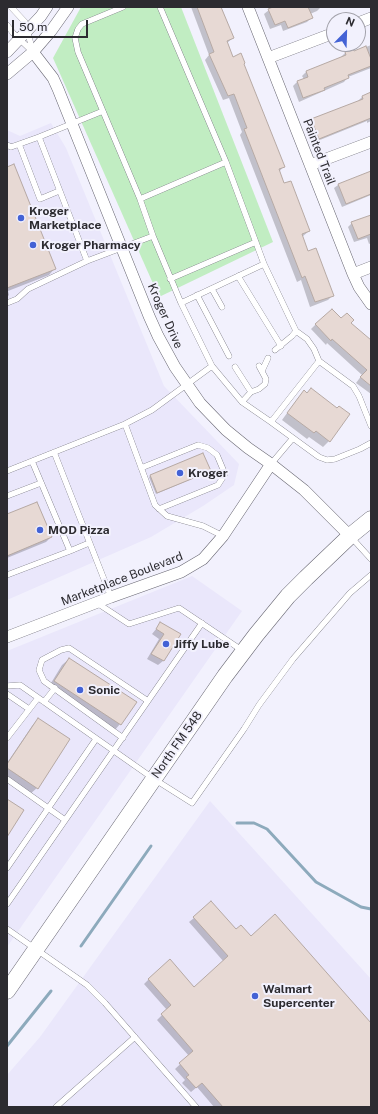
<!DOCTYPE html>
<html>
<head>
<meta charset="utf-8">
<style>
  body { margin:0 }
  #map { position:relative; width:378px; height:1114px; overflow:hidden; background:#f2f1fd; font-family:"Public Sans",sans-serif }
  canvas { display:block }
  .frame { position:absolute; inset:0; border:8px solid #2c2b30; pointer-events:none }
  .north { position:absolute; left:326px; top:12px; width:40px; height:40px; box-sizing:border-box; background:#f2f1fd; border:1px solid #a3a2ab; border-radius:50%; rotate:23deg; font-size:11px; font-weight:700; line-height:16px; text-align:center; color:#2c2b30 }
  .north::after { content:''; display:block; margin:auto; width:14px; height:18px; background:#4362d5; clip-path:polygon(50% 0,100% 100%,50% 72%,0 100%) }
  .scale { position:absolute; left:12px; top:20px; width:76px; height:18px; box-sizing:border-box; border:2px solid #2c2b30; border-top:0; padding-left:5px; font-size:12px; line-height:14px; white-space:nowrap; color:#2c2b30; -webkit-text-stroke:3px #f2f1fd; paint-order:stroke }
</style>
</head>
<body>
<div id="map">
<canvas width="378" height="1114"></canvas>
<div class="frame"></div>
<div class="north">N</div>
<div class="scale">50 m</div>
</div>
<script>
const ctx = document.querySelector('canvas').getContext('2d');
ctx.lineJoin = 'round';
function paint(path, color) { ctx.fillStyle = color; ctx.fill(path, 'evenodd'); }
const shape = rows => new Path2D(rows.map(r => 'M' + r).join(''));
function stroke(path, color, width, dash) { ctx.strokeStyle = color; ctx.lineWidth = width; ctx.lineCap = dash ? 'butt' : 'round'; ctx.setLineDash(dash || []); ctx.stroke(path); }
function write(font, color, halo, rows, align = 'center') {
  ctx.font = font + ' "Public Sans",sans-serif'; ctx.lineWidth = 4; ctx.setLineDash([]); ctx.textBaseline = 'middle'; ctx.strokeStyle = halo; ctx.fillStyle = color; for (const [text, x, y, turn = 0] of rows) {
    ctx.save(); ctx.translate(x, y); ctx.rotate((+turn || 0) * Math.PI / 180); ctx.textAlign = isNaN(turn) ? turn : align; if (halo) ctx.strokeText(text, 0, 0); ctx.fillText(text, 0, 0); ctx.restore();
  }
}
paint(shape([
  [51,123,66,148,164,386,239,464,234,485,203,506,151,537,7,600,7,130,20,136],
  [192,576,242,611,7,947,7,651],
  [210,801,371,979,371,1107,7,1107,7,1075,40,1037]
]), '#eae7fb');
paint(shape([
  [81,7,181,7,273,242,159,297,53,58]
]), '#c1edc2');
paint(shape([
  [191,7,221,7,233,38,227,43,233,58,243,64,284,166,279,172,284,185,309,231,302,237,308,252,333,295,328,300,310,307,301,280,297,282,240,135,242,132,229,98,223,100,205,60,209,55],
  [276,7,321,7,317,11,310,14,311,18,307,22,283,31,281,25,270,29,264,14,269,10],
  [371,45,371,68,348,77,344,82,299,102,293,86,297,82,304,79,302,76,306,72,341,57,345,53,353,50,354,52],
  [371,93,371,121,367,123,367,121,315,142,308,124,312,119,358,101,362,97],
  [7,168,55,268,49,275,8,291,9,295,7,297],
  [371,172,371,195,342,207,334,188,338,185],
  [371,216,371,243,369,244,367,238,354,242,348,227,352,223],
  [350,323,371,342,371,394,356,383,362,375,327,343,326,345,311,329,316,324],
  [304,392,337,409,329,441,323,447,309,437,307,439,282,420,298,398],
  [203,454,208,472,156,494,149,477,150,476],
  [7,515,51,537,46,542,7,558],
  [161,623,179,634,163,661,158,665,147,659,159,639,152,634],
  [69,659,120,724,114,731,48,688,62,665],
  [38,719,37,788,30,794,7,779,7,763,32,726],
  [194,918,236,930,250,937,371,1024,371,1107,214,1107,197,1087,191,1092,182,1083,185,1080,175,1069,189,1056,157,1020,167,1010,144,984,149,979,194,988,224,962,189,922]
]), '#0003');
stroke(shape([
  [237,823,254,823,267,829,316,882,361,907,371,909],
  [81,946,151,846],
  [7,1046,51,991]
]), '#8daabc', 3);
const building = shape([
  [197,7,221,7,234,38,227,41,233,57,241,53,245,63,244,64,285,167,279,169,284,183,291,181,310,231,302,234,308,251,316,248,334,296,315,302,305,276,302,278,244,129,247,128,234,94,228,96,209,54,214,52,197,7],
  [273,7,308,7,313,18,288,28,285,21,275,25,268,9,273,7],
  [366,46,371,59,371,66,348,75,349,78,324,88,325,90,303,98,297,81,308,77,306,71,346,55,345,52,353,49,354,51,366,46],
  [371,92,371,118,319,139,311,119,363,99,362,96,371,92],
  [14,164,56,269,7,288,7,167,14,164],
  [371,171,371,194,346,204,338,184,371,171],
  [371,215,371,234,358,239,351,222,371,215],
  [332,309,341,318,347,313,354,320,351,323,371,340,371,386,360,377,367,370,332,339,331,341,315,324,332,309],
  [311,388,337,408,339,406,350,414,330,442,316,431,314,433,287,413,304,390,307,393,311,388],
  [203,453,211,471,157,493,150,475,203,453],
  [37,502,52,537,7,556,7,514,37,502],
  [160,622,181,634,164,661,151,654,164,634,156,629,160,622],
  [69,658,137,702,121,725,54,681,69,658],
  [38,718,70,739,38,789,7,768,7,764,38,718],
  [7,799,24,810,7,837,7,799],
  [211,901,236,929,241,925,251,936,275,914,371,1023,371,1107,223,1107,202,1083,196,1088,186,1077,189,1075,179,1063,193,1051,161,1014,171,1005,148,979,170,959,194,987,228,956,193,917,211,901]
]);
paint(building, '#e7d9d4');
stroke(building, '#b6a9a4', 1);
const service = shape([
  [11,7,25,22,33,52],
  [123,7,82,24,78,29,75,38,78,52,140,199],
  [160,7,226,162],
  [7,25,13,33,33,52],
  [39,137,87,261],
  [19,144,40,199,59,191],
  [7,145,11,147,39,137,103,111],
  [153,236,181,303],
  [238,276,281,346],
  [170,279,256,242],
  [212,289,222,307],
  [197,295,229,356],
  [7,303,17,299,28,289,87,261,153,236,140,199,226,162,264,264],
  [296,331,307,339,314,349,319,361],
  [212,366,242,402,251,392,259,389,265,384,266,379,259,366],
  [235,367,251,392],
  [262,371,268,358],
  [242,402,271,422],
  [125,424,155,505,167,516,203,526,223,536],
  [371,426,359,396,353,386,319,361,271,422,319,457,327,460,335,459,360,449,371,443],
  [54,452,111,597],
  [32,461,70,551,89,543],
  [271,464,293,438],
  [141,468,198,445,208,448,217,455,225,474,218,485,159,509],
  [7,471,125,424,152,410,212,366,181,303,264,264,296,331,292,336,275,350],
  [7,496,41,483],
  [351,537,371,559],
  [7,575,70,551],
  [97,603,129,624,179,608,243,651],
  [7,686,20,685,154,779,192,803,244,729,259,705,293,659,350,593,371,575],
  [7,694,29,709],
  [44,702,55,688],
  [7,738,38,698],
  [123,738,44,681,39,670,42,660,61,650,69,648,148,701],
  [7,779,65,820],
  [7,868,96,739],
  [7,904,202,623],
  [7,929,87,985,105,1003,196,1107],
  [56,1107,135,1037]
]);
const minor = shape([
  [248,7,353,274,359,287,371,304],
  [358,23,371,18],
  [7,52,41,16,47,7],
  [33,52,53,78,58,89,149,316,158,336,175,367,200,403,226,430,248,448,271,464,304,490,350,536],
  [268,58,334,33],
  [7,74,33,52,51,31,68,7],
  [310,165,371,142],
  [353,274,371,267],
  [7,637,111,597,181,572,203,559,223,536,271,464]
]);
const secondary = shape([
  [7,991,225,676,256,635,288,596,306,578,350,536,371,519]
]);
stroke(service, '#686772', 6);
stroke(minor, '#686772', 12);
stroke(secondary, '#686772', 17);
stroke(service, '#fff', 5.5);
stroke(minor, '#fff', 11);
stroke(secondary, '#fff', 16);
for (const [x, y, r, color] of [
  [21,218,4,"#4362d5"],
  [33,245,4,"#4362d5"],
  [180,473,4,"#4362d5"],
  [40,530,4,"#4362d5"],
  [166,644,4,"#4362d5"],
  [80,690,4,"#4362d5"],
  [255,996,4,"#4362d5"]
]) { const dot = new Path2D(); dot.arc(x, y, r, 0, 2 * Math.PI); ctx.fillStyle = color; ctx.fill(dot); stroke(dot, '#f2f1fd', 1.5); }
write('12px', '#2c2b30', '#f2f1fd', [
  ["Painted Trail",319,152,69],
  ["Kroger Drive",165,316,66],
  ["Marketplace Boulevard",122,579,-21],
  ["North FM 548",177,745,-55]
]);
write('bold 12px', '#2c2b30', '#f2f1fd', [
  ["Kroger",29,211],
  ["Marketplace",29,225],
  ["Kroger Pharmacy",41,245],
  ["Kroger",188,473],
  ["MOD Pizza",48,530],
  ["Jiffy Lube",174,644],
  ["Sonic",88,690],
  ["Walmart",263,989],
  ["Supercenter",263,1003]
], 'left');
</script>
</body>
</html>
